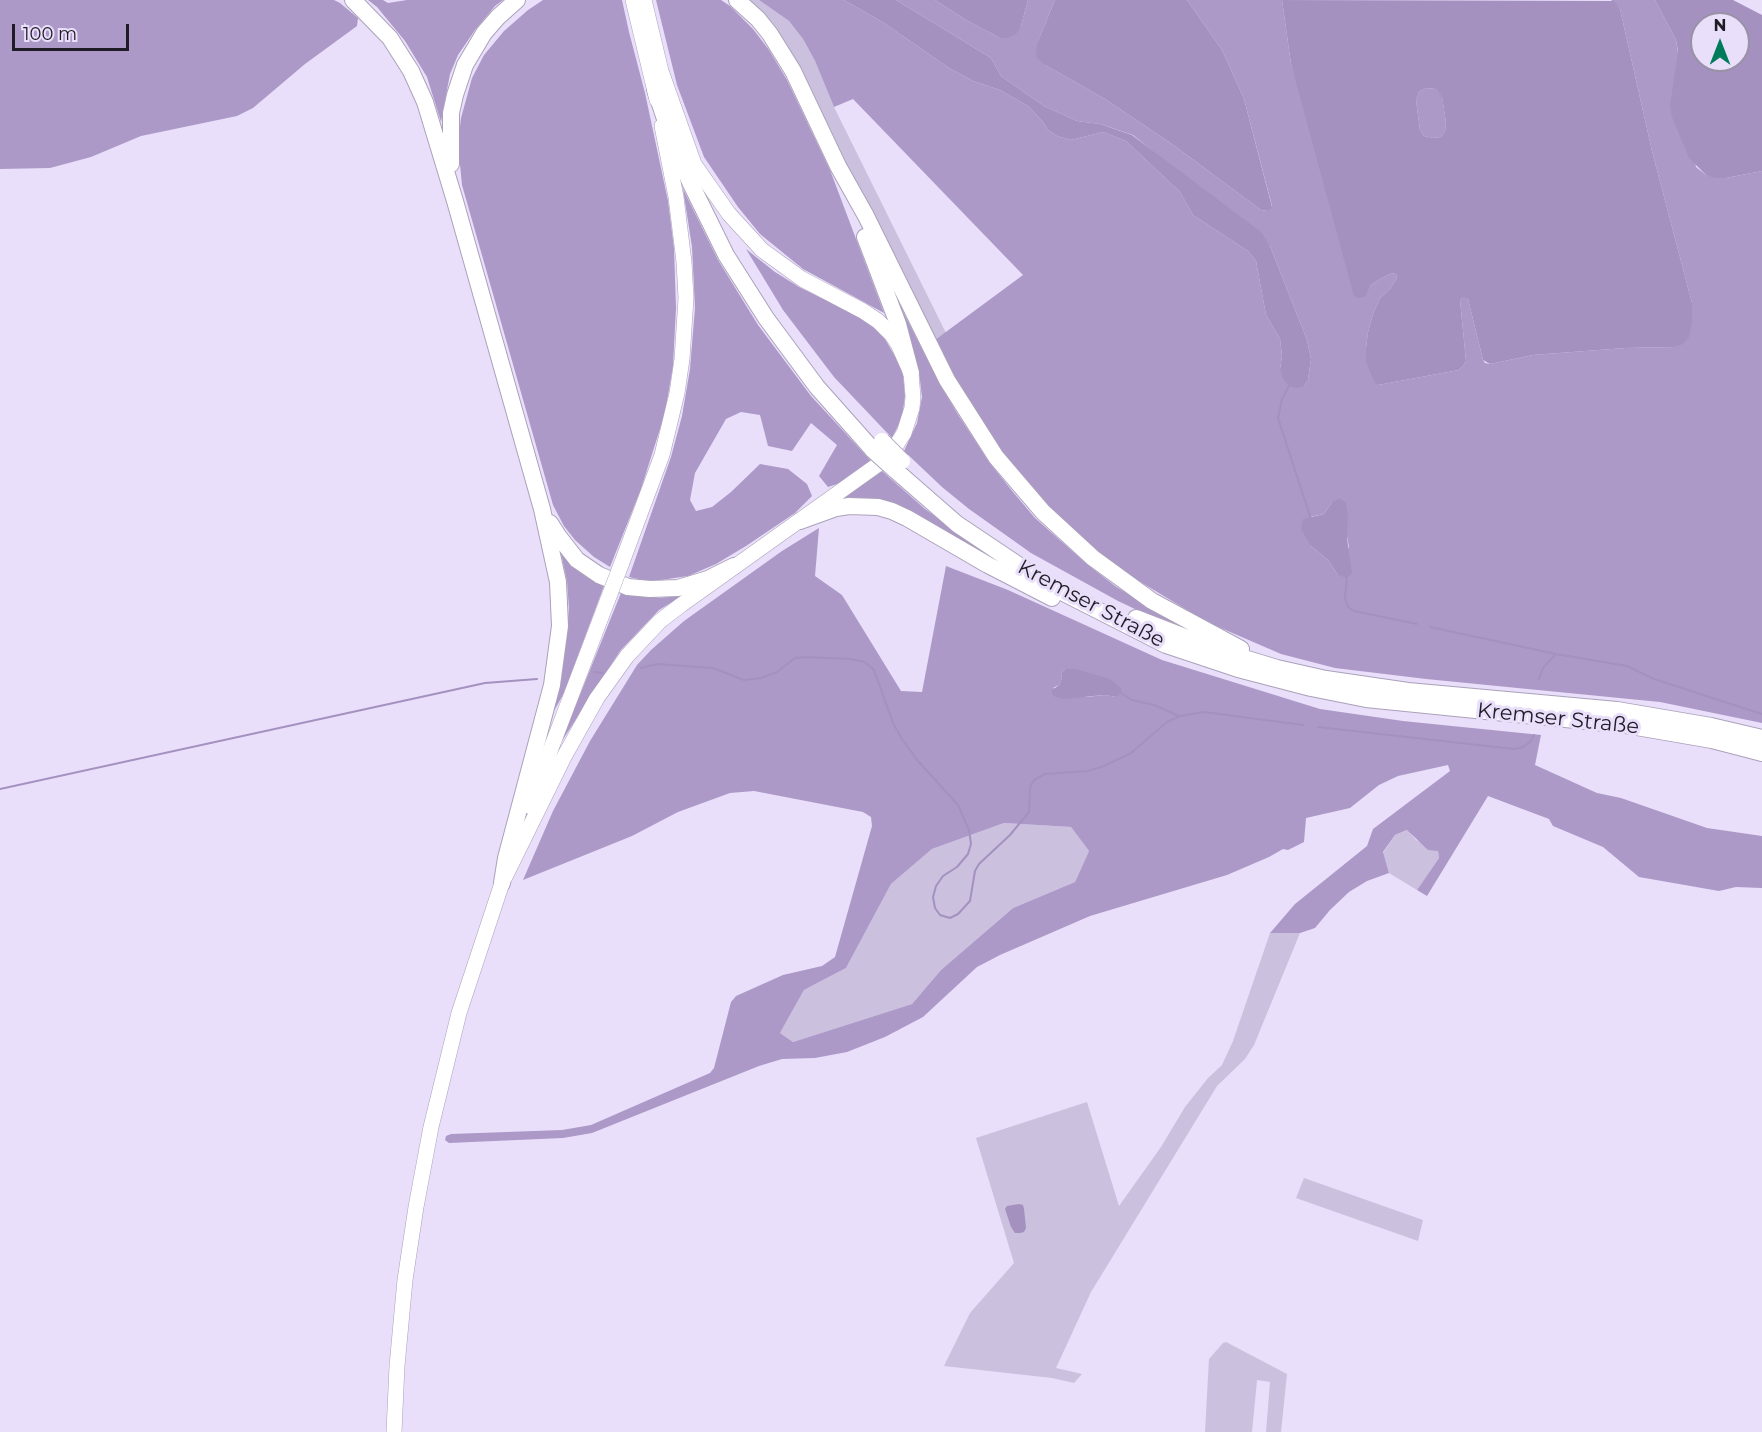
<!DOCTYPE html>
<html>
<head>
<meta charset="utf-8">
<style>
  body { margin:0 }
  #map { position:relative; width:1762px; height:1432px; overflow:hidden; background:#e9dffa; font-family:Montserrat,sans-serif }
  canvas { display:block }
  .north { position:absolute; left:1690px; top:12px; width:60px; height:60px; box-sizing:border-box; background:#e9dffa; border:2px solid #9991a5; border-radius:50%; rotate:0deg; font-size:16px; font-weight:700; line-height:24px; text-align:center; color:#201c26 }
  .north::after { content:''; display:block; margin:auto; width:21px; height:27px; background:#007c5b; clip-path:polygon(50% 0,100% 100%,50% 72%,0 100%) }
  .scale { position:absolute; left:12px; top:24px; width:117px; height:27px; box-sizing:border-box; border:3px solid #201c26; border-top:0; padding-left:8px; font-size:18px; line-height:21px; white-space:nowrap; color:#201c26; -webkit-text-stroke:4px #e9dffa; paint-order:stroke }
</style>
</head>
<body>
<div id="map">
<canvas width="1762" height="1432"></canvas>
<div class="north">N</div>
<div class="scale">100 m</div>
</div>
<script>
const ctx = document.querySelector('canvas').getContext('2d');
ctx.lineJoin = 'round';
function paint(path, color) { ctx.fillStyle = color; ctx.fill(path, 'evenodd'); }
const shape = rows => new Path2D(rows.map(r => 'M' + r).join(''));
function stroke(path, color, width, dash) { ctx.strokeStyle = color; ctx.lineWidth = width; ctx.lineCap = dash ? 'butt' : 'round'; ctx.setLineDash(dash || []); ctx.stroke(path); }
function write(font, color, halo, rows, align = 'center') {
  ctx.font = font + ' Montserrat,sans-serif'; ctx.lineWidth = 6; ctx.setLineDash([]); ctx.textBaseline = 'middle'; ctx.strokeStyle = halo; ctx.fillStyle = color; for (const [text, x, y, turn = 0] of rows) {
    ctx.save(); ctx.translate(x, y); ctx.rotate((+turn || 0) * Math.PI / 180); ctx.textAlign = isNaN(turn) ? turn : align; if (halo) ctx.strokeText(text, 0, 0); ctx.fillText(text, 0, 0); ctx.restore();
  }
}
paint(shape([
  [748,0,759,0,789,21,803,39,815,61,834,107,946,333,935,340,889,252,800,71],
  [1004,823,1071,827,1089,851,1075,882,1013,908,941,970,912,1004,793,1042,780,1033,804,990,846,968,891,884,932,849],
  [1408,830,1416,840,1438,851,1439,858,1417,890,1389,873,1383,853,1395,835],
  [1270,933,1300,933,1254,1045,1245,1059,1217,1086,1091,1292,1056,1368,1082,1374,1074,1383,1052,1378,944,1366,970,1313,1014,1263,976,1138,1087,1102,1119,1206,1161,1147,1185,1107,1208,1078,1222,1065,1233,1041],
  [1304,1178,1423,1220,1418,1241,1296,1198],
  [1226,1342,1287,1374,1281,1432,1266,1432,1270,1382,1257,1380,1252,1432,1205,1432,1209,1359,1223,1343]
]), '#cbc0dd');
paint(shape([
  [0,0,334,0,340,3,358,18,357,26,305,64,253,108,237,116,141,136,91,157,50,168,0,169],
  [368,0,383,0,388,3,407,0,503,0,495,6,475,30,458,55,450,74,441,122,427,77,405,41,377,7],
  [543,0,622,0,629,32,645,93,668,201,674,248,676,308,673,366,665,413,641,489,610,567,594,557,575,540,564,526,553,505,462,185,458,144,461,118,472,78,484,55,504,31,528,10],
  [656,0,721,0,730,6,753,29,769,50,787,80,830,170,884,313,803,269,760,234,738,207,704,157,677,85],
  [759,0,844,0,884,23,949,68,973,81,1000,90,1028,106,1043,122,1048,130,1057,136,1071,140,1103,132,1126,141,1180,192,1193,215,1248,251,1256,261,1266,315,1280,339,1282,356,1280,369,1304,386,1308,380,1311,359,1307,340,1270,246,1133,135,1100,124,1077,121,1044,106,1001,76,991,58,896,0,935,0,966,20,1000,38,1021,26,1028,0,1055,0,1038,41,1045,65,1105,99,1172,144,1261,210,1267,211,1272,206,1244,99,1222,50,1187,0,1282,0,1291,64,1364,297,1371,285,1380,279,1392,273,1396,274,1397,278,1390,289,1380,298,1373,314,1368,332,1366,348,1378,385,1459,370,1463,366,1466,361,1460,300,1463,296,1468,299,1483,360,1485,363,1490,364,1533,355,1625,348,1674,347,1692,303,1652,151,1620,9,1611,0,1655,0,1676,40,1696,167,1706,175,1726,178,1762,171,1762,723,1660,702,1426,679,1335,668,1281,654,1207,622,1124,572,1097,552,1046,504,1002,452,953,376,935,340,1023,275,853,99,834,107,815,61,803,39,789,21],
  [1332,502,1348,517,1346,531,1349,547,1338,575,1328,560,1311,546,1310,517,1324,514],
  [1426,88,1436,89,1442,96,1446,123,1445,131,1441,137,1433,138,1424,136,1420,130,1416,100,1419,92],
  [683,189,718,260,758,325,811,396,871,461,843,482,828,487,819,476,837,445,811,423,792,451,768,446,760,415,741,412,726,419,695,473,690,500,696,511,712,507,731,492,760,464,788,469,807,484,812,496,795,513,746,546,716,564,688,576,661,580,643,580,629,577,671,457,682,416,690,369,695,308,692,247],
  [746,249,775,272,799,287,853,313,874,328,885,339,896,358,903,374,905,396,902,418,892,438,834,377,783,310],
  [898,302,940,384,957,413,989,462,1013,492,1035,518,1088,565,1115,586,1185,629,1154,618,1118,601,1031,553,969,509,942,487,904,451,917,423,922,397,919,372],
  [882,471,925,509,1014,573,910,511,838,501],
  [819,528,815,576,842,595,901,691,922,692,946,566,1008,590,1162,660,1320,709,1403,721,1541,735,1535,765,1597,793,1621,798,1707,828,1762,836,1762,888,1736,887,1719,891,1639,877,1603,847,1553,826,1549,819,1488,796,1427,896,1417,890,1439,858,1438,851,1428,850,1407,830,1395,835,1383,852,1389,873,1367,881,1349,892,1330,910,1315,928,1300,933,1270,933,1295,904,1367,846,1373,829,1450,771,1448,765,1398,776,1379,785,1350,808,1306,818,1304,842,1288,850,1283,849,1269,857,1227,875,1090,916,1000,955,977,967,923,1017,885,1037,847,1052,815,1058,782,1059,759,1066,592,1133,563,1138,449,1143,445,1140,446,1136,451,1134,562,1130,591,1125,710,1073,714,1068,731,1002,736,996,783,975,822,966,835,957,872,826,871,817,863,812,754,791,730,793,678,812,632,836,523,880,553,811,590,741,637,665,651,650,684,621,782,551],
  [1065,669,1117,697,1104,695,1087,697,1053,688,1059,685,1062,678,1061,673],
  [1004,823,1071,827,1089,851,1075,882,1013,908,941,970,912,1004,793,1042,780,1033,804,990,846,968,891,884,932,849],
  [561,553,572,564,604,586,564,693,554,711,567,632,569,609,567,581],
  [621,593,660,598,684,595,659,610,620,651,560,744]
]), '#ac99c8');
paint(shape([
  [844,0,896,0,991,58,1001,76,1044,106,1077,121,1100,124,1132,135,1261,232,1270,246,1307,340,1311,359,1308,380,1304,386,1297,388,1289,386,1283,378,1280,369,1282,356,1280,339,1266,315,1256,261,1248,251,1193,215,1180,192,1126,141,1103,132,1071,140,1057,136,1048,130,1043,122,1028,106,1000,90,973,81,949,68,884,23],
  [935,0,1028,0,1021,26,1016,34,1008,38,1000,38,966,20],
  [1055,0,1187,0,1222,50,1244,99,1272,207,1268,211,1261,210,1172,144,1105,99,1045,65,1037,58,1036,50,1038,41],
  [1282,0,1614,1,1620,9,1652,151,1692,303,1692,321,1689,337,1683,344,1674,347,1625,348,1533,355,1490,364,1483,360,1468,299,1463,297,1460,300,1466,361,1463,366,1459,370,1378,385,1375,383,1366,362,1366,348,1368,332,1373,314,1380,298,1390,289,1397,278,1396,274,1392,273,1380,279,1371,285,1365,297,1358,298,1354,296,1291,64],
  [1426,88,1436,89,1442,97,1446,123,1445,131,1441,137,1433,138,1424,136,1420,130,1416,100,1419,92],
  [1655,0,1733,0,1762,15,1762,171,1726,178,1715,178,1706,175,1689,158,1672,117,1670,106,1678,51,1676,40],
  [1702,24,1738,24,1738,60,1702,60],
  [1340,498,1346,503,1348,517,1347,538,1352,573,1347,578,1338,575,1328,560,1311,546,1301,529,1303,519,1324,514,1332,502],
  [1065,669,1076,669,1110,679,1121,688,1121,693,1117,697,1104,695,1064,699,1053,696,1051,691,1059,685,1062,678,1061,673],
  [1019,1204,1023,1205,1024,1209,1026,1228,1024,1232,1020,1233,1015,1233,1011,1227,1005,1209,1007,1206]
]), '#a491c0');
stroke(shape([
  [1289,386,1282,399,1278,418,1311,519],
  [1347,576,1345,598,1348,607,1354,611,1417,624],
  [1430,627,1556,654,1627,666,1654,679,1762,714],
  [641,668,657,664,713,668,744,680,761,678,777,672,795,658,807,657,850,659,865,662,874,670,893,723,902,739,918,761,958,805,969,830,971,844,968,854,957,867,943,876,936,886,933,897,935,908,940,915,950,918,958,914,970,901,975,871,979,864,1010,835,1029,812,1030,787,1034,780,1045,774,1088,771,1104,766,1131,753,1167,722,1180,716,1204,712,1303,725],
  [594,672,603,673],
  [1539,679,1543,668,1555,655],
  [1121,693,1132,700,1154,705,1179,716],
  [1318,727,1514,749,1523,747,1531,741,1534,735],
  [0,789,485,683,537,679]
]), '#a491c0', 2);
const major = shape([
  [633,0,657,100],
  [621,565,662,455,677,393,682,359,686,298,684,262,676,197,662,126],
  [529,806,608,599],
  [505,877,565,755,597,698,627,656,660,621,681,605,880,463,897,444,904,433,912,408,913,397,911,373,898,344,891,334,878,321,863,311,802,279,762,250,729,214,694,164,661,71,644,0],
  [394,1432,397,1366,405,1280,416,1207,431,1127,459,1013,506,871]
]);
const highway = shape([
  [353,0,390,38,411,71,425,102,455,201,542,509,558,582,560,626,552,685,506,858,502,883],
  [737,0,758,19,770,34,793,71,838,166,866,216,947,380,996,457,1043,512,1093,558,1152,601,1241,649],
  [655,89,673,143,691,184,726,255,766,318,817,387,873,450],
  [451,164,451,113,455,95,465,65,484,33,498,17,517,0],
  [865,237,898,324,911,373],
  [894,469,957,524,1048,585,1166,645,1238,669,1311,688,1366,699,1625,725,1712,740,1762,753],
  [800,521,836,508,849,506,878,507,892,511,907,518,988,565,1052,598],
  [550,523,559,537,577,560,599,575,628,587,650,589,678,588,708,579,734,566],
  [1136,618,1221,651,1277,668,1326,679,1408,691,1617,710,1711,726,1762,738]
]);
stroke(major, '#aba1ba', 16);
stroke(highway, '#aba1ba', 18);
stroke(major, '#fff', 15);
stroke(highway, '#fff', 16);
const majorBridge = shape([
  [608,599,621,565]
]);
const highwayBridge = shape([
  [882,441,902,461],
  [873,450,894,469]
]);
stroke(majorBridge, '#aba1ba', 16, []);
stroke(highwayBridge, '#aba1ba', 18, []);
stroke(majorBridge, '#fff', 15);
stroke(highwayBridge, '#fff', 16);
write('21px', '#201c26', '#e9dffa', [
  ["Kremser Straße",1091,604,28],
  ["Kremser Straße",1558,719,6]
]);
</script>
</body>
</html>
